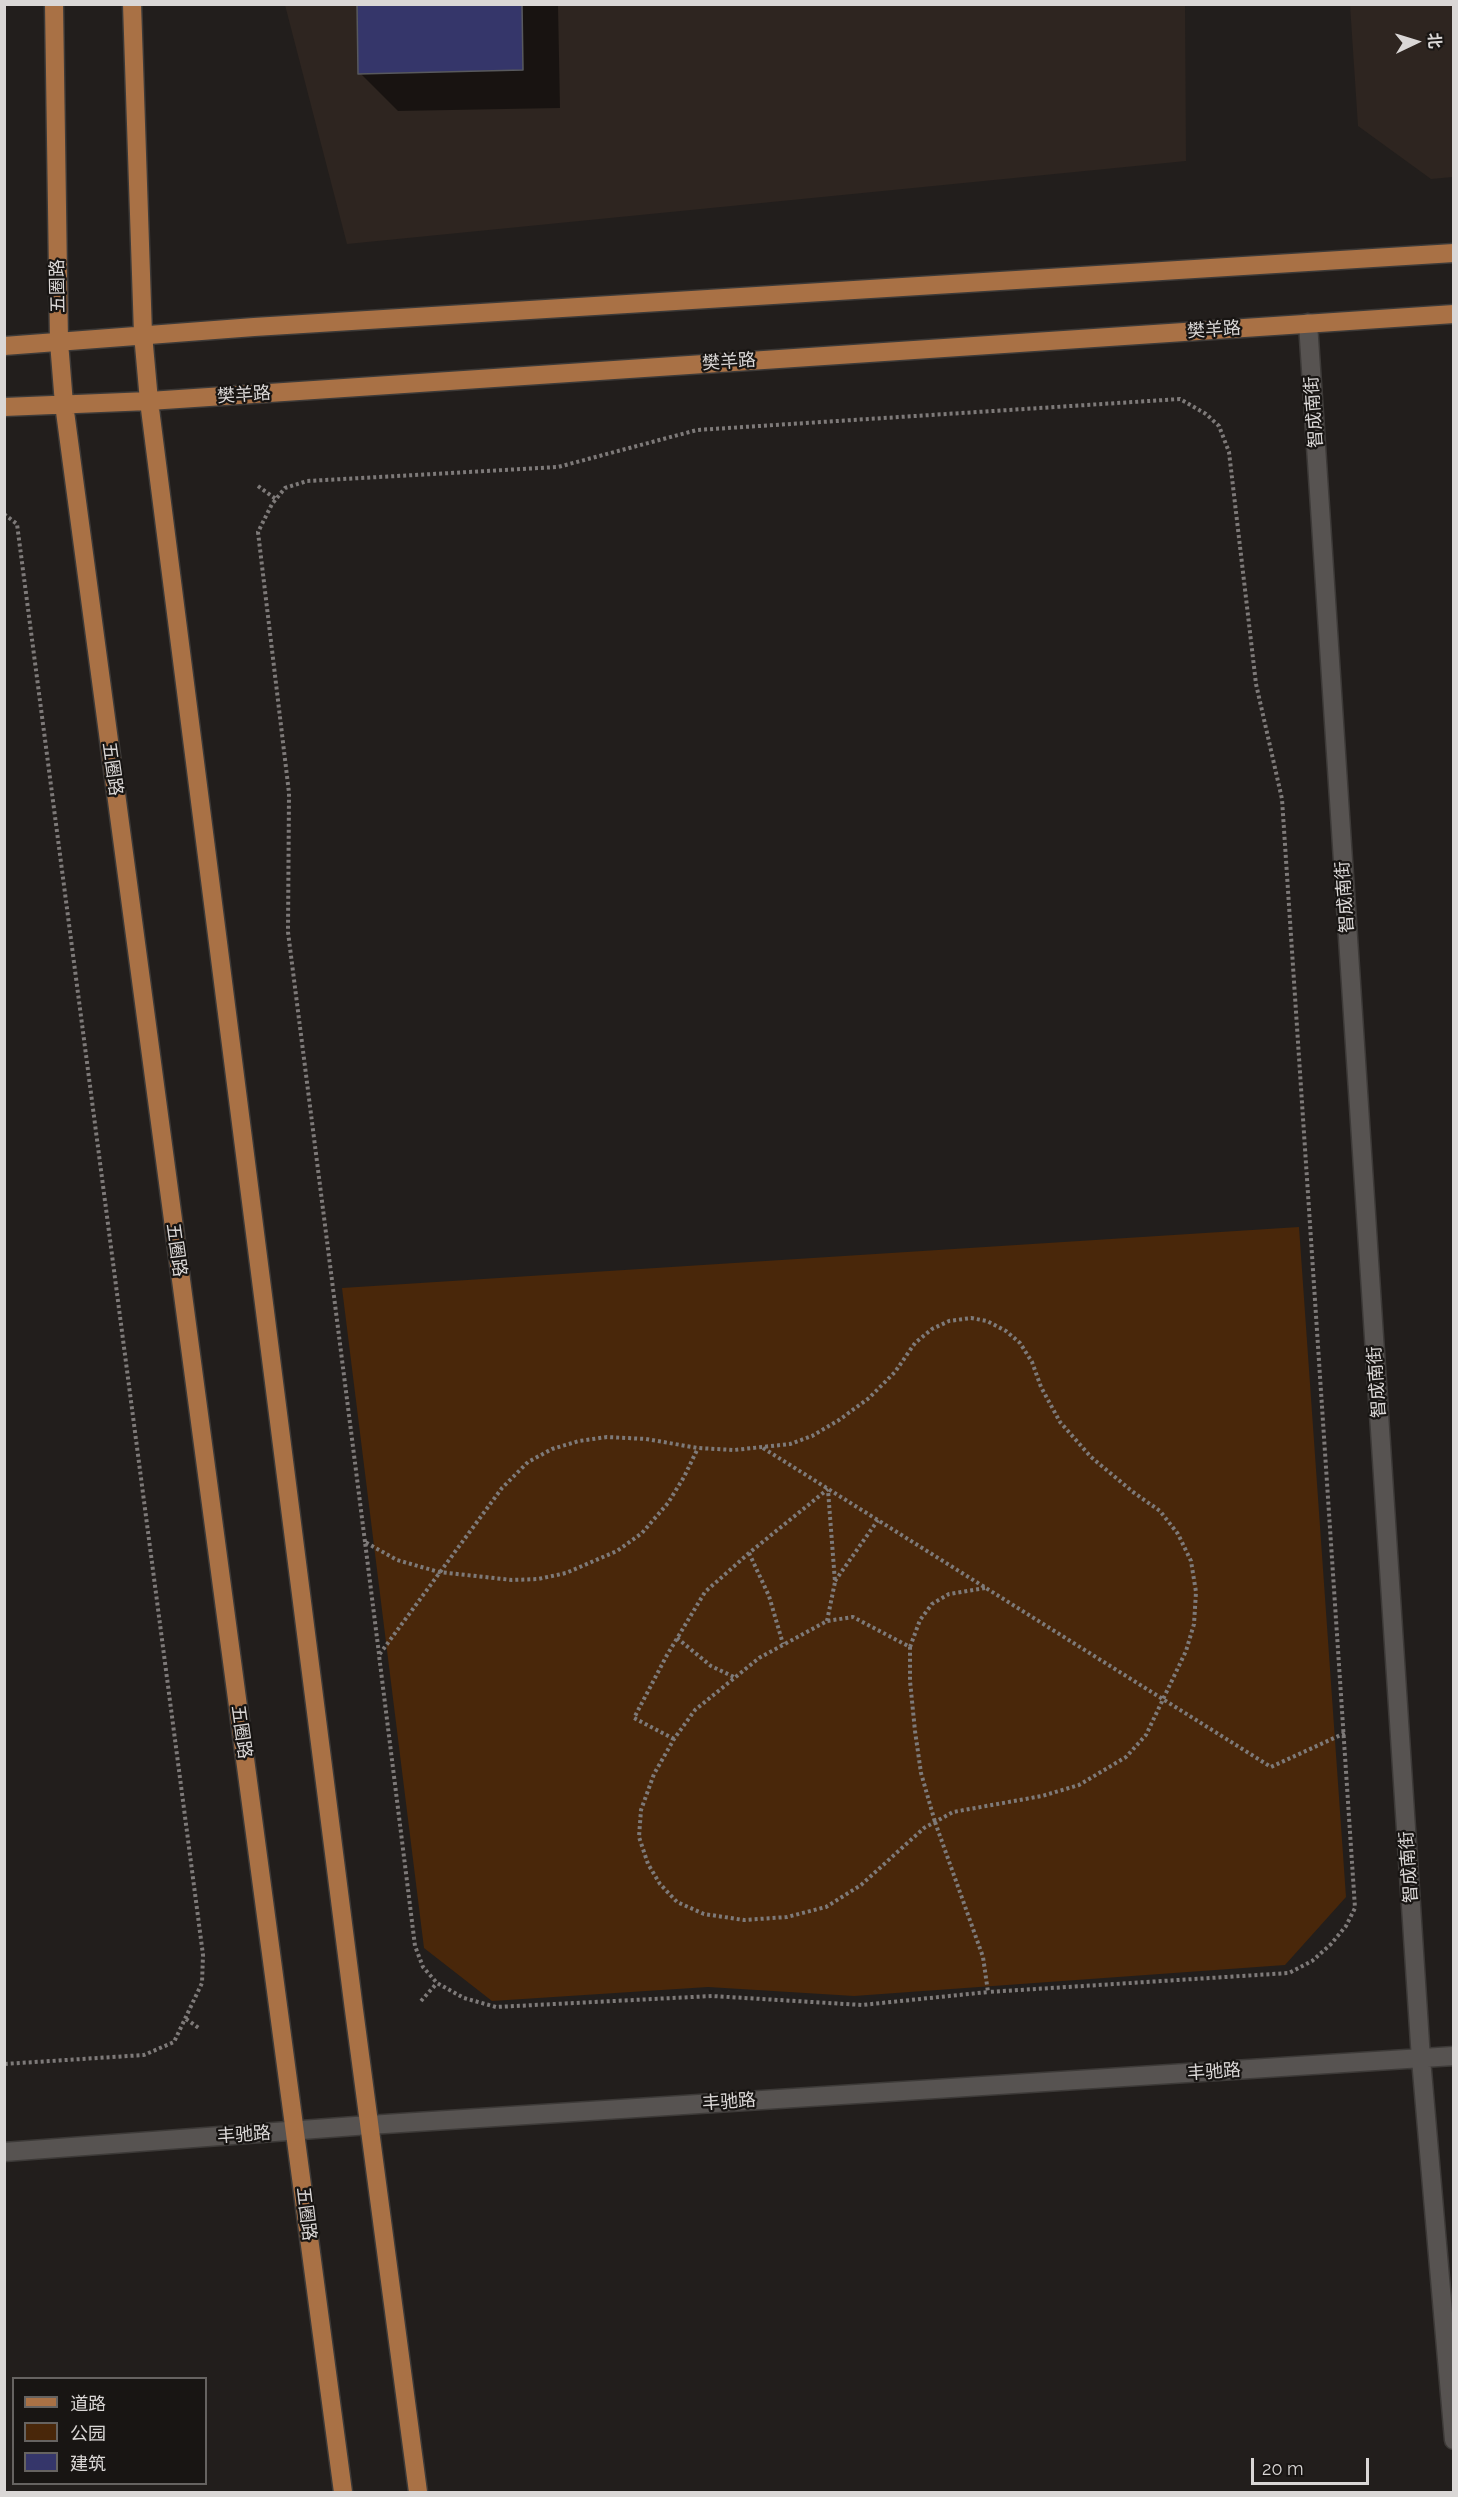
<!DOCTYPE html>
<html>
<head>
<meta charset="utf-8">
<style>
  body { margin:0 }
  #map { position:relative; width:1458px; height:2497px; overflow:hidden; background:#221e1c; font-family:Raleway,"Noto Sans SC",sans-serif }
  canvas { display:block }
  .frame { position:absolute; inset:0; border:6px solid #dad7d6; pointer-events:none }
  .legend { position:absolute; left:12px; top:2377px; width:195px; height:108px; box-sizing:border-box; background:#181513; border:2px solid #666361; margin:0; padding:8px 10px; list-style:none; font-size:18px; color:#dad7d6 }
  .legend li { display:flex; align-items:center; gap:12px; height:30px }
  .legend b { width:30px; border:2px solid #666361 }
  .north { position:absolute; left:1386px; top:12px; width:60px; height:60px; -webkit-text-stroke:4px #181513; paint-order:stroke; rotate:86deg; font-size:16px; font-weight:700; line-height:24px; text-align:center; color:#dad7d6 }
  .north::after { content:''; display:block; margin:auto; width:21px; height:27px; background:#dad7d6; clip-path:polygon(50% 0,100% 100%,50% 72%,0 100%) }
  .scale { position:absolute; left:1251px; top:2458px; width:118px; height:27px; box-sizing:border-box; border:3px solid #dad7d6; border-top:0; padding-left:8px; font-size:18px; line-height:21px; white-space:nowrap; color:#dad7d6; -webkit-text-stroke:4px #181513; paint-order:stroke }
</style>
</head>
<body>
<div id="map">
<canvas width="1458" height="2497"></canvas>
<div class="frame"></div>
<ul class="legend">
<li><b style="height:8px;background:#a97145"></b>道路</li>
<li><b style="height:16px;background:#49270a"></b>公园</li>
<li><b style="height:16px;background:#35366a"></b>建筑</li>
</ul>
<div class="north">北</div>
<div class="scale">20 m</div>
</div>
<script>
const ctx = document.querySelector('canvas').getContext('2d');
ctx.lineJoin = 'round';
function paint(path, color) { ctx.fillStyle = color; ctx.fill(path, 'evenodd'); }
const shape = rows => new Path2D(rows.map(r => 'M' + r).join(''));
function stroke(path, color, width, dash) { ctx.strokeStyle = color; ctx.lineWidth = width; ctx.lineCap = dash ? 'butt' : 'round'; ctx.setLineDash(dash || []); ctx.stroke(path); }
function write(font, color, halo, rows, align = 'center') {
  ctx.font = font + ' Raleway,"Noto Sans SC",sans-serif'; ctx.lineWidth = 4.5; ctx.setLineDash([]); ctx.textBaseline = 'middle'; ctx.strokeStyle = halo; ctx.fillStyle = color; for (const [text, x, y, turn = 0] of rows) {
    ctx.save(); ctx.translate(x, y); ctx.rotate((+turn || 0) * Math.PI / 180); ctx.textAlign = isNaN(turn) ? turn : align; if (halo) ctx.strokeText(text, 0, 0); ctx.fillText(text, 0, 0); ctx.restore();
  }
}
paint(shape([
  [285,5,1185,5,1186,161,347,244],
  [1350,5,1453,5,1453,177,1431,179,1358,126]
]), '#2e2520');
paint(shape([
  [1299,1227,1346,1897,1285,1965,854,1996,708,1987,492,2001,424,1948,342,1288]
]), '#49270a');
paint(shape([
  [358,4,558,4,560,108,398,111,360,73]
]), '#0007');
const building = shape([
  [357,4,522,4,523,70,358,74,357,4]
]);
paint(building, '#35366a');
stroke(building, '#58595d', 1.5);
const minor = shape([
  [1308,323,1421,2059,1454,2440],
  [4,2152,369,2125,1454,2056]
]);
const major = shape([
  [54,4,59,342,64,404,343,2492],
  [132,4,143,334,149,401,354,2010,418,2492],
  [4,346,254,327,1454,253],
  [4,407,149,401,1454,314]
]);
stroke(minor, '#3d3a38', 21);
stroke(major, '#3d3a38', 21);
stroke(shape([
  [258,486,276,499],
  [4,514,17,524,203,1955,202,1983,174,2042,144,2055,4,2064],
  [763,1448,1271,1767,1345,1733],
  [365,1542,288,932,289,793,258,532,272,504,285,488,307,481,558,467,697,430,1180,399,1206,414,1219,426,1229,452,1256,684,1282,799,1355,1908,1346,1926,1331,1944,1312,1961,1289,1973,988,1992],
  [749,1553,769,1596,783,1644],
  [835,1581,878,1520],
  [827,1621,835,1582,828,1490],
  [677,1638,711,1666,734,1677],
  [910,1647,920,1620,932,1604,949,1594,985,1588],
  [379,1654,365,1542,397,1560,439,1572,512,1580,538,1579,566,1573,617,1551,642,1533,668,1503,684,1477,698,1448],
  [674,1739,634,1718,667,1655,705,1592,749,1553,828,1489],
  [935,1822,983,1957,988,1992,862,2005,712,1996,496,2007,464,1998,437,1983,423,1967,415,1946,379,1655,502,1488,528,1462,552,1449,579,1441,607,1437,646,1439,698,1448,734,1450,790,1444,812,1436,839,1420,869,1398,895,1372,915,1343,932,1329,949,1321,971,1318,987,1321,1006,1331,1020,1343,1032,1362,1041,1387,1060,1422,1091,1457,1133,1492,1160,1511,1178,1534,1191,1561,1196,1592,1194,1624,1186,1651,1146,1735,1126,1757,1079,1785,1042,1796,953,1812,935,1822,924,1828,861,1885,826,1907,787,1917,744,1920,704,1914,677,1902,660,1884,648,1864,639,1837,641,1810,654,1774,674,1739,695,1710,759,1658,827,1621,853,1617,910,1647,910,1681,915,1731,921,1773,935,1822],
  [421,2001,437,1983],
  [186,2019,200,2029]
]), '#7e7a79', 4, [3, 3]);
stroke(minor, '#575351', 18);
stroke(major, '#a97145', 18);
write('18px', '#dad7d6', '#181513', [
  ["五圈路",58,286,-91],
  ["樊羊路",1214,330,-4],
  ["樊羊路",729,362,-4],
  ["樊羊路",244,395,-4],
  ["智成南街",1314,412,-94],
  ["五圈路",112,769,82],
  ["智成南街",1345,897,-94],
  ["五圈路",176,1250,82],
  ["智成南街",1377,1382,-94],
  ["五圈路",241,1732,82],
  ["智成南街",1409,1867,-94],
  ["丰驰路",1214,2072,-4],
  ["丰驰路",729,2102,-4],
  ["丰驰路",244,2135,-4],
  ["五圈路",306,2214,83]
]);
</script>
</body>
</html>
